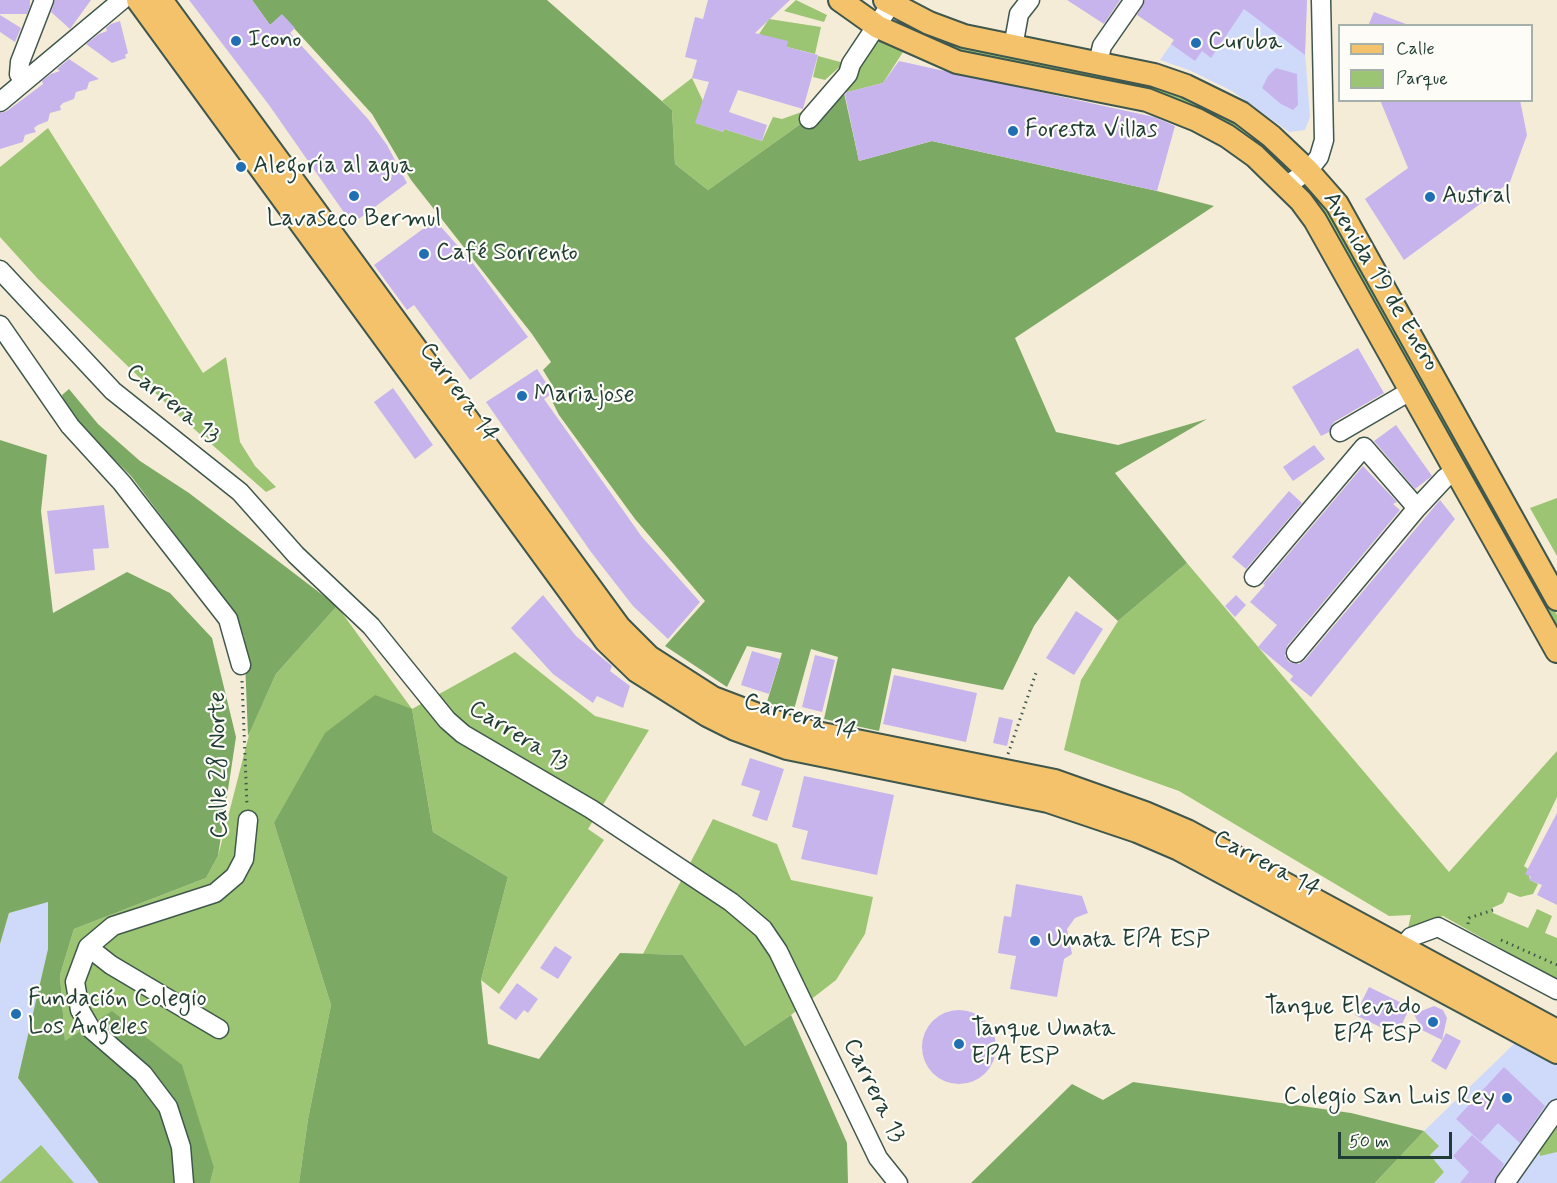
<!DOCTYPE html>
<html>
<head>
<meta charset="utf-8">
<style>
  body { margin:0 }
  #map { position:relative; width:1557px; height:1183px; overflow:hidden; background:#f5ecd7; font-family:Mynerve,sans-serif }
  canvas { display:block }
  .legend { position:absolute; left:1338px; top:24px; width:195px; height:78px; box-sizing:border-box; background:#fdfcf7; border:2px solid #a4b0a9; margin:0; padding:8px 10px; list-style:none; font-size:18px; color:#1f3d34 }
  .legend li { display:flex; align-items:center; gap:12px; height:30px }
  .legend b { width:30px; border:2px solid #a4b0a9 }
  .scale { position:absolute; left:1338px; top:1132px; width:114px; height:27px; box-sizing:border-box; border:3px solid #1f3d34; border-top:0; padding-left:8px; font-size:18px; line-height:21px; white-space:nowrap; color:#1f3d34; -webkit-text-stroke:4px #fdfcf7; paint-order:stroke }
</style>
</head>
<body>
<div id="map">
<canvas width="1557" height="1183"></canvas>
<ul class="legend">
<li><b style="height:8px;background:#f3c26a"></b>Calle</li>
<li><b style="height:16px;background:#9bc572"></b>Parque</li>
</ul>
<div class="scale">50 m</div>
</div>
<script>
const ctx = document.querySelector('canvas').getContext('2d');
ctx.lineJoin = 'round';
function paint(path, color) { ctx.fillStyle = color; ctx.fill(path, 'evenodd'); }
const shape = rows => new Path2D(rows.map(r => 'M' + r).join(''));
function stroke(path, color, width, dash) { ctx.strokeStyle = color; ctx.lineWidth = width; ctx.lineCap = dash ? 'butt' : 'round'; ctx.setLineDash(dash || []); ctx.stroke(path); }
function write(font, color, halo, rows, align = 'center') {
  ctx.font = font + ' Mynerve,sans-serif'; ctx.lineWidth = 4.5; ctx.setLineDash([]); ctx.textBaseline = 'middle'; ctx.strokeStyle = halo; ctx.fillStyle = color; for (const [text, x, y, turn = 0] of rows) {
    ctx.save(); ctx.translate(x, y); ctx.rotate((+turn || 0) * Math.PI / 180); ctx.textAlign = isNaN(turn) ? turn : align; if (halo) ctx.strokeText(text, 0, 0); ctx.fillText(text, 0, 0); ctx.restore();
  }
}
paint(shape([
  [1202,0,1307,0,1305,52,1310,117,1305,130,1289,132,1232,91,1189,70,1160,60],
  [49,901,48,949,18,1078,99,1183,0,1183,0,944,9,913],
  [1516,1042,1557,1065,1557,1183,1434,1183,1444,1172,1429,1155,1438,1146,1424,1131]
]), '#cfdafa');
paint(shape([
  [796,0,827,15,824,22,784,11],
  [769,19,821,27,815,54,787,47,759,34],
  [900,22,958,46,1063,66,1177,92,1242,124,1275,153,1274,155,1269,158,1238,129,1207,111,1173,99,956,54,912,36],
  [877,40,903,52,883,83,844,93,708,190,675,164,672,110,662,101,692,78,703,101,696,123,723,132,724,129,762,141,773,117,782,119,821,105],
  [818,56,844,63,825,80,813,77],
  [48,128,203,373,226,357,240,442,255,466,276,487,266,492,177,414,38,279,0,237,0,167],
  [1306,185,1337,218,1557,615,1557,634,1304,189],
  [1557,498,1557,556,1530,508],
  [1187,563,1449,872,1557,751,1557,797,1524,866,1528,869,1530,880,1538,884,1533,894,1520,897,1508,892,1503,903,1492,908,1493,913,1528,928,1537,909,1552,916,1545,933,1557,938,1557,980,1443,916,1408,928,1411,915,1389,916,1179,791,1064,750,1081,680,1118,621],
  [337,606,412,709,515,652,595,716,649,730,588,829,604,840,499,994,481,980,508,877,433,832,412,709,274,823,331,1005,308,1119,299,1183,210,1183,214,1168,65,1042,60,975,74,929,206,878,218,856,250,731,276,674],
  [713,819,777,844,791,880,873,897,865,934,836,980,791,1015,745,1046,683,955,643,954],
  [1557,1119,1557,1152,1540,1156,1539,1144],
  [1424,1131,1439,1146,1430,1155,1444,1172,1434,1183,1375,1183],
  [41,1145,74,1183,0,1183,0,1182]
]), '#9bc572');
paint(shape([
  [252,0,547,0,672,110,675,164,708,190,844,93,859,161,932,141,1157,191,1214,206,1015,338,1056,432,1118,445,1207,419,1115,473,1187,563,1118,621,1069,576,1034,626,1003,690,892,668,879,731,824,719,838,657,811,649,793,713,767,702,782,653,747,646,727,687,665,646,705,601,635,519,559,415,552,401,557,393,543,370,551,362,532,334,411,180,372,114,282,15,270,25],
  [69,389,98,424,140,461,189,493,337,606,276,674,248,736,244,636,199,566,131,476,66,412,62,395],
  [0,440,47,455,41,511,53,613,127,572,170,593,212,638,236,737,218,856,206,878,74,929,60,975,65,1041,112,1011,182,1065,214,1168,210,1183,99,1183,18,1078,48,949,48,902,9,913,0,944],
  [375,695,412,709,433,832,508,877,481,980,488,1044,539,1059,620,953,683,955,745,1046,791,1015,847,1143,848,1183,299,1183,308,1119,331,1005,274,823,325,733],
  [1133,1082,1351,1113,1424,1131,1375,1183,971,1183,1072,1084,1103,1100]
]), '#7caa64');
paint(shape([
  [0,0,30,0,30,6,27,14,0,14],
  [55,0,91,0,70,29,51,12],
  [189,0,252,0,270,25,282,14,295,28,290,33,368,119,387,145,407,183,352,224,269,105],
  [708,0,790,0,755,33,788,41,787,47,818,55,803,109,738,90,729,112,767,125,762,141,724,129,723,132,695,123,709,82,692,78,697,60,685,57,695,17,703,19],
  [1067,0,1120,0,1104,24],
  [1145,0,1307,0,1305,55,1244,9,1211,58,1202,51,1195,61,1171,44,1174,40,1137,15],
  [1374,12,1406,24,1406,26,1368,26],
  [0,15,21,28,15,42,0,32],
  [120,21,128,53,125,55,126,58,112,63,86,44,99,34,107,31,106,28,111,24],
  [69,59,99,79,89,82,87,89,76,92,74,99,63,103,60,106,61,110,50,113,48,121,38,125,34,128,36,132,25,135,23,142,0,149,0,113,7,111,43,84,42,81,51,74,60,71,57,69],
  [899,61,1154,117,1175,126,1157,191,932,141,859,161,845,95,847,92,883,83],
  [1276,68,1297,74,1298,105,1293,110,1281,104,1262,88,1268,76],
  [1380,100,1520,100,1527,135,1510,182,1404,260,1365,199,1408,168],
  [435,220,472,262,528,337,470,380,414,305,407,310,374,265],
  [1358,348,1384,393,1334,422,1329,432,1321,436,1292,387],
  [537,369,553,393,544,399,642,537,700,602,668,639,633,606,591,552,486,402],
  [393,388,433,445,415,459,374,402],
  [1396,425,1432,476,1415,489,1374,441],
  [1314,445,1325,459,1293,481,1283,467],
  [1363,466,1397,502,1393,504,1400,510,1287,646,1285,656,1289,662,1299,664,1305,660,1440,500,1455,519,1311,697,1290,680,1293,676,1258,647,1277,625,1250,602,1265,585,1263,584],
  [1289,491,1302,503,1246,569,1232,557],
  [104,505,109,548,93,549,95,570,55,574,47,511],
  [543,595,576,636,612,666,610,671,630,686,623,708,597,696,593,703,553,674,511,628],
  [1236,595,1246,605,1235,617,1225,606],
  [1076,611,1103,629,1074,675,1046,658],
  [752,651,780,659,769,694,741,685],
  [815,655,835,660,822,712,802,707],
  [894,675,977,693,966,742,883,724],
  [999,717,1013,720,1007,746,993,743],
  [750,758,784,769,767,821,752,816,760,791,741,785],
  [804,776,894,795,877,875,801,859,808,831,792,827],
  [1557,813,1557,905,1537,895,1542,885,1529,880,1531,877,1525,874],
  [1016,884,1082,896,1088,913,1075,918,1067,929,1072,954,1064,959,1057,997,1010,989,1016,956,998,953,1004,916,1011,917],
  [555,946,572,957,558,979,540,968],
  [517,983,538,999,528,1013,524,1010,516,1020,499,1008],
  [1369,987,1410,1007,1397,1035,1355,1015],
  [1434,1006,1443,1010,1447,1018,1442,1040,1422,1030,1414,1014],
  '922 1047a37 37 0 1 1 74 0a37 37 0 1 1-74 0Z',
  [1446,1033,1461,1041,1446,1070,1431,1061],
  [1504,1067,1545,1106,1520,1143,1498,1123,1481,1142,1456,1119],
  [1472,1135,1504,1164,1494,1183,1460,1183,1469,1172,1453,1156]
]), '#c7b4ed');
const minor = shape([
  [1013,47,1019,14,1030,0],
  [1098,63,1102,46,1134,0],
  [26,80,19,74,20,62,44,0],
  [0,102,122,0],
  [809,119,848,74,851,64,891,4],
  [1287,185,1308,171,1319,157,1324,140,1321,0],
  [0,270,113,391,240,492,296,555,371,626,447,720,463,734,591,809,731,902,763,929,778,951,878,1158,898,1183],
  [0,325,70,426,122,483,228,619,241,665],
  [1340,432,1412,390],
  [1254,577,1364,447,1417,508],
  [1296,653,1417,508,1445,478,1457,470],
  [88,947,111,965,219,1029],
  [1402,948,1411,937,1438,927,1557,990],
  [184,1183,181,1147,168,1107,143,1074,91,1029,80,1010,75,982,88,947,113,926,215,893,235,876,244,859,248,820],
  [1505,1183,1557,1109]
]);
const major = shape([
  [138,0,606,641,637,671,707,715,735,729,787,748,1048,801,1137,831,1179,849,1557,1052],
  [161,0,619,627,649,657,713,698,792,728,1055,781,1145,813,1187,831,1557,1031],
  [840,0,878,27,957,62,1147,100,1197,120,1227,136,1255,156,1301,201,1315,220,1557,651],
  [885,0,929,23,964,36,1154,75,1186,86,1241,113,1271,136,1308,171,1337,204,1557,599]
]);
stroke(minor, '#3f574c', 21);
stroke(major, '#3f574c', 26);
stroke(shape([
  [242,681,247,806],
  [1008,754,1037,670],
  [1468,924,1469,918,1493,910],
  [1501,940,1557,965]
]), '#3f574c', 3, [1.5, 4.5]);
stroke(minor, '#fff', 18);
stroke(major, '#f3c26a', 22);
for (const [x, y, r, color] of [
  [236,41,6,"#1f6fb2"],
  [1196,43,6,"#1f6fb2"],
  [1013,131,6,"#1f6fb2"],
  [241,167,6,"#1f6fb2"],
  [354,196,6,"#1f6fb2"],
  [1430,197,6,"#1f6fb2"],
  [424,254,6,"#1f6fb2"],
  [522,396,6,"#1f6fb2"],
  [1035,941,6,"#1f6fb2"],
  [16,1014,6,"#1f6fb2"],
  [1433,1022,6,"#1f6fb2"],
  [959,1044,6,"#1f6fb2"],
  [1507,1098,6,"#1f6fb2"]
]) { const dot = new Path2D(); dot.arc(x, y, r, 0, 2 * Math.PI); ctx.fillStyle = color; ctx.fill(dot); stroke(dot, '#fdfcf7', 2); }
write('24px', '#1f3d34', '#fdfcf7', [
  ["Icono",248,41],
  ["Curuba",1208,43],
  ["Foresta Villas",1025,131],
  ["Alegoría al agua",253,167],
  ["Austral",1442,197],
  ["Lavaseco Bermul",354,220,"center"],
  ["Café Sorrento",436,254],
  ["Mariajose",534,396],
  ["Umata EPA ESP",1047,941],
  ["Fundación Colegio",28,1000],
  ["Los Ángeles",28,1028],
  ["Tanque Elevado",1421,1008,"right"],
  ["EPA ESP",1421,1036,"right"],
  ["Tanque Umata",971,1030],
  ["EPA ESP",971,1058],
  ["Colegio San Luis Rey",1495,1098,"right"]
], 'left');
write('24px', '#1f3d34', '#fdfcf7', [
  ["Avenida 19 de Enero",1380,282,59],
  ["Carrera 14",458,393,54],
  ["Carrera 13",172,405,39],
  ["Carrera 14",800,718,16],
  ["Carrera 13",518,737,32],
  ["Calle 28 Norte",220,765,-91],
  ["Carrera 14",1266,865,28],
  ["Carrera 13",873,1091,64]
]);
</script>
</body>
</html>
